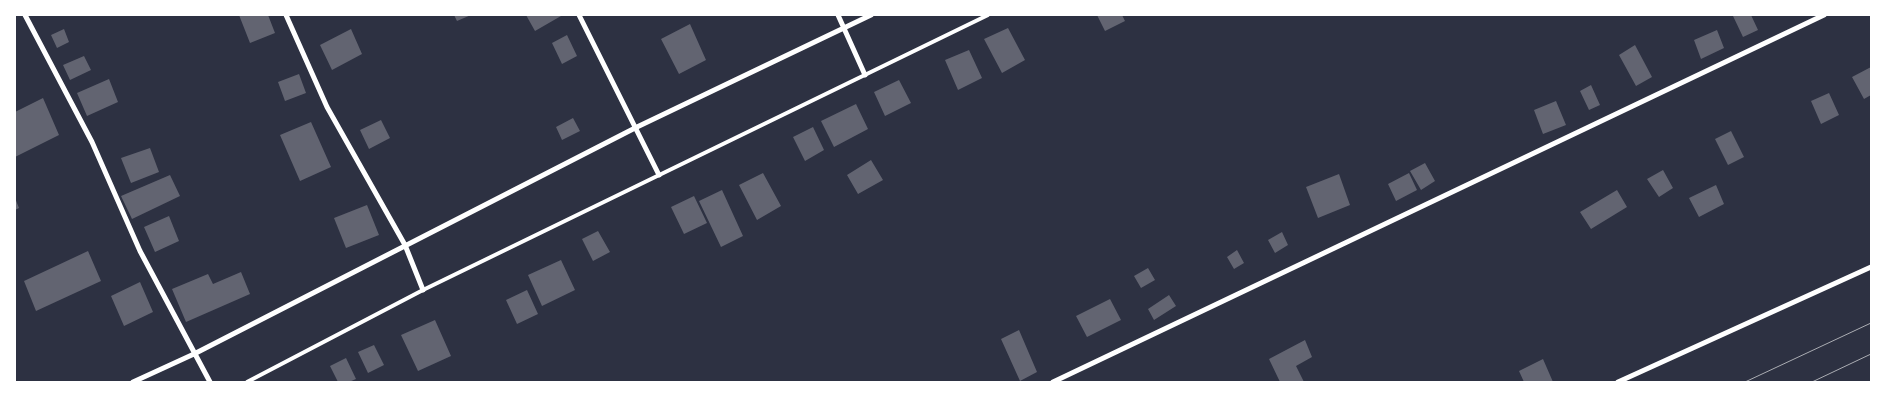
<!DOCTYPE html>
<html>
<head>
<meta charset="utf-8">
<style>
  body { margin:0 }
  #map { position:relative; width:1886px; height:397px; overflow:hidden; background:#2d3142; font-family:Mulish,sans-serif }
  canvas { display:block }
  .frame { position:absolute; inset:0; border:16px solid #fff; pointer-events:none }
</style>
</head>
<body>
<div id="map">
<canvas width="1886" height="397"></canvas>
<div class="frame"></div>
</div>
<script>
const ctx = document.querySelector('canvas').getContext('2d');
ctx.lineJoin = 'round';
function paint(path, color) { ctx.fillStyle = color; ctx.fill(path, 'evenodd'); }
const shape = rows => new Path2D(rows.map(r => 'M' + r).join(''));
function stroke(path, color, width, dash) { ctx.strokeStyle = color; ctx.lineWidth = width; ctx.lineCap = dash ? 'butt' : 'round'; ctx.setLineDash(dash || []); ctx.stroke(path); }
paint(shape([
  [239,15,268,15,275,33,250,43],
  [454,15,471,15,457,21],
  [526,15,560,15,561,16,535,31],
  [1097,15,1122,15,1125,21,1105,31],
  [1736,15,1751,15,1758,30,1743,37,1733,16],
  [690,24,706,60,679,74,661,39],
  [1008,28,1025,60,1002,73,984,39],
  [64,29,69,42,57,48,51,35],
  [351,29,362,54,332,70,320,45],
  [1717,30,1724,48,1701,59,1694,40],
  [567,35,577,56,562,64,552,43],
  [1635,45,1652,77,1636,86,1619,55],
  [969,50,982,78,958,90,945,60],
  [84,56,91,70,70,80,63,65],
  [1871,67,1871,95,1864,99,1852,77],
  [299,74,306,93,285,101,278,82],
  [109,79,118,102,87,116,77,93],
  [899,80,911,103,885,116,874,92],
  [1591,85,1600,105,1589,110,1580,91],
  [1829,93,1839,115,1821,124,1811,101],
  [43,98,59,135,15,157,15,112],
  [1556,101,1566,125,1543,134,1534,110],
  [856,104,868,129,834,147,821,121],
  [573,118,580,131,562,140,556,127],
  [381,120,390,138,369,149,360,130],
  [311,122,331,167,300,181,280,135],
  [813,127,824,150,805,161,793,137],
  [1731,131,1744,157,1728,165,1715,139],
  [150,148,159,172,131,183,121,158],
  [871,160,883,180,858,194,847,175],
  [1425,163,1435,181,1421,190,1410,171],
  [1663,170,1673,188,1659,197,1647,179],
  [763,173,781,206,757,220,739,185],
  [1409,173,1417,190,1396,201,1388,184],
  [1339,174,1350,205,1318,218,1306,187],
  [170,175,180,196,132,219,121,196],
  [1716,185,1724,204,1699,217,1689,198],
  [722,190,743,236,721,247,699,201],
  [1617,190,1627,207,1591,229,1580,212],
  [694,196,707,223,684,234,671,207],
  [15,198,19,208,15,210],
  [367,205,379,235,346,248,334,218],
  [169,216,179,241,155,252,144,227],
  [598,231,610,252,593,261,582,239],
  [1282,232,1288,245,1275,253,1268,240],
  [1237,250,1244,263,1234,269,1227,257],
  [88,251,101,281,36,311,24,281],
  [561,260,575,290,542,306,528,275],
  [1148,268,1155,280,1141,288,1134,276],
  [241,272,250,294,186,322,172,289,208,274,213,284],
  [140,282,153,312,124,326,111,296],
  [527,290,538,314,517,324,506,300],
  [1169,295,1176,306,1154,320,1148,309],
  [1110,299,1121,320,1087,337,1076,316],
  [435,320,451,356,418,371,401,335],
  [1019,330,1037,372,1020,381,1001,339],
  [1305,340,1312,357,1296,366,1304,382,1280,382,1269,359],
  [374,345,384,365,368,373,358,352],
  [346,358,356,379,349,382,338,382,330,366],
  [1543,359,1553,382,1524,382,1519,371]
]), '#626471');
stroke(shape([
  [247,382,423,290,988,15]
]), '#fff', 4);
stroke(shape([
  [25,15,92,142,140,251,210,382],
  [286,15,327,107,405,245,423,290],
  [579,15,659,175],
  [838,15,865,75],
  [133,382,194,354,637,127,871,15],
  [1053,382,1824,15],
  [1618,382,1871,267]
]), '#fff', 5);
stroke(shape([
  [1745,382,1871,323],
  [1812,382,1871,354]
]), '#abadb3', 1);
</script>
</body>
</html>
